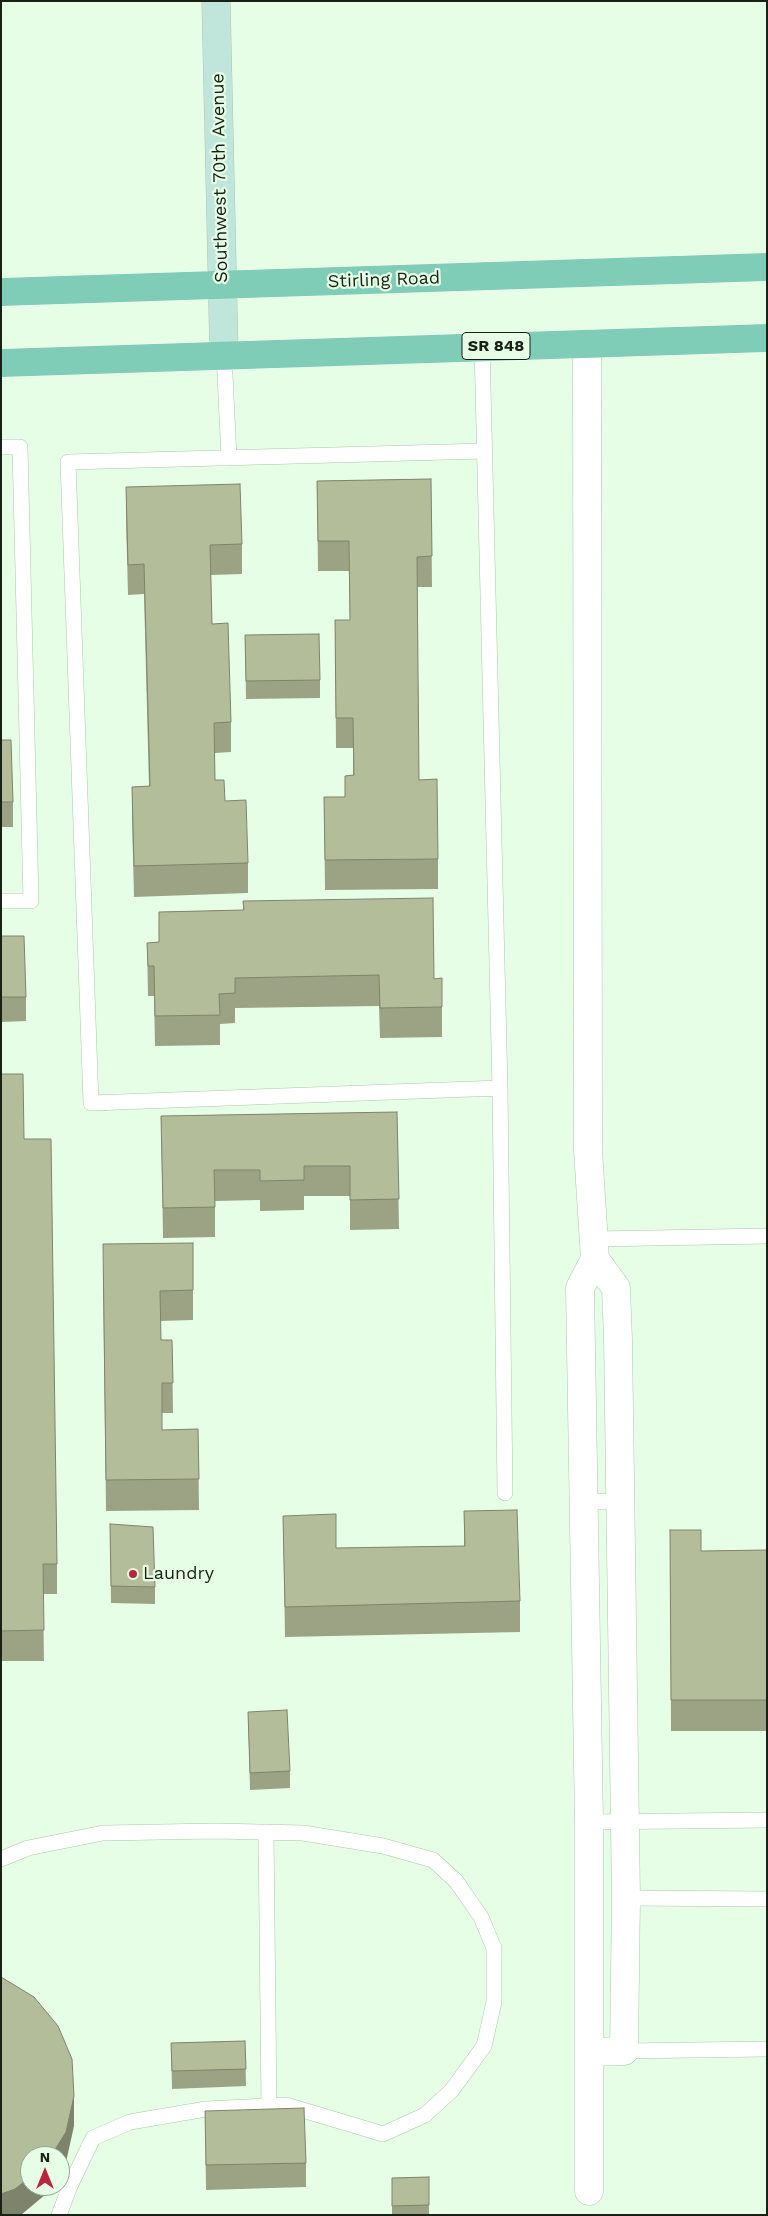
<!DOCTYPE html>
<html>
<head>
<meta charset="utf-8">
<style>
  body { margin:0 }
  #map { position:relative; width:768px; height:2216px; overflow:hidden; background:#e7fee6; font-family:"Work Sans",sans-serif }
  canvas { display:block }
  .frame { position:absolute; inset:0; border:2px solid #172116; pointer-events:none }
  .north { position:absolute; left:20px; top:2146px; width:50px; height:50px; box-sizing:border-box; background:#e7fee6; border:1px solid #94a693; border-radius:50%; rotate:0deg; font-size:14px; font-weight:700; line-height:20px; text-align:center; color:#172116 }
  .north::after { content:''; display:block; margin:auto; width:18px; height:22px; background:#b7263a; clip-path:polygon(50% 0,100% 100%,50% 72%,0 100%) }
</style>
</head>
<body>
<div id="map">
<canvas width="768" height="2216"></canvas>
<div class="frame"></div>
<div class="north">N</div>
</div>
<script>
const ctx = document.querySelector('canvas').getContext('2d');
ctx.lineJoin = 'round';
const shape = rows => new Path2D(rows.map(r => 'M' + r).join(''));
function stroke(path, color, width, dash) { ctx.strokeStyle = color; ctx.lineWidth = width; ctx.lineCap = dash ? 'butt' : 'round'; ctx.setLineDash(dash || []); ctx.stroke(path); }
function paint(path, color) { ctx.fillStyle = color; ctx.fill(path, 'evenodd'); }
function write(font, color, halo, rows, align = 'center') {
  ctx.font = font + ' "Work Sans",sans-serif'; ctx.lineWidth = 4.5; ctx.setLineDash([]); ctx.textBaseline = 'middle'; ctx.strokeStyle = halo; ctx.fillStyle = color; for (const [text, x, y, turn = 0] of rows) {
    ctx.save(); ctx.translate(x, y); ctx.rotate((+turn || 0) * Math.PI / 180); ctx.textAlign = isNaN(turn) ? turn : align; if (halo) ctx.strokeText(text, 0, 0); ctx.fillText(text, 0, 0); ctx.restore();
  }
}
const lane = shape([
  [482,346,500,1088,505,1493],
  [224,354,229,458],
  [1,447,20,447,31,901,1,901],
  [485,451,68,462,91,1103,500,1088],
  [594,1239,767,1236],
  [584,1502,620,1501],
  [589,1822,767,1820],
  [266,1832,269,2106],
  [1,1859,28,1848,103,1833,217,1831,303,1833,383,1846,433,1860,456,1881,481,1917,494,1948,494,2002,484,2046,452,2090,425,2115,383,2134,286,2105,206,2109,130,2122,93,2138,70,2186,59,2215],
  [626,1898,767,1899],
  [624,2051,767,2049]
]);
const street = shape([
  [587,344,588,1150,595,1259],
  [595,1259,616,1288,618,1340,626,1898,624,2051,589,2052,589,1822,580,1288,595,1259],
  [589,2052,589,2191]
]);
const secondary = shape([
  [216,1,224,354]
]);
const primary = shape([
  [1,292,767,267],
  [1,363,767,338]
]);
stroke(lane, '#abc6aa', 16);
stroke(street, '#abc6aa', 29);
stroke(secondary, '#abc6aa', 29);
stroke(primary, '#fff', 29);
stroke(lane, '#fff', 15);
stroke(street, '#fff', 28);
stroke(secondary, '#c0e6db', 28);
stroke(primary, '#80cdb7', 28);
paint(shape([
  [431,479,432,587,417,587,419,780,438,859,438,889,325,890,324,797,345,797,345,776,353,775,353,748,336,748,335,620,350,620,349,571,318,571,317,481],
  [126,487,242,544,242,574,211,575,212,624,231,722,231,752,215,753,215,780,225,801,248,863,248,893,134,897,132,817,132,787,149,786,144,594,128,595,126,518],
  [245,635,320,680,320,698,246,699],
  [1,740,13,802,13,827,1,827],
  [243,901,434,979,442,1007,442,1037,380,1038,379,1006,235,1008,235,1023,220,1024,220,1045,155,1046,154,996,148,996,147,943,159,942,159,912,243,910],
  [1,936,26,997,26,1021,1,1022],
  [1,1074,57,1564,57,1594,43,1594,44,1661,1,1661],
  [397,1112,399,1229,350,1230,350,1196,304,1196,304,1210,260,1211,260,1200,215,1201,215,1237,163,1238,161,1116],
  [193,1243,193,1320,160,1321,161,1340,172,1340,173,1413,162,1413,162,1430,198,1429,199,1510,106,1511,103,1275],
  [464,1511,520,1601,520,1632,285,1637,283,1516,336,1548,464,1546],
  [110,1524,155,1587,155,1604,111,1603],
  [670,1530,701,1551,767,1550,767,1731,671,1731],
  [248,1712,290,1771,290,1788,250,1790],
  [245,2041,246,2086,172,2089,171,2043],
  [205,2111,306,2163,306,2187,206,2190],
  [429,2177,429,2214,392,2215,392,2178]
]), '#9ba384');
paint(shape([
  [74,2096,74,2126,66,2162,60,2172,60,2156,51,2156],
  [30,2177,30,2186,51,2186,46,2194,21,2215,1,2215,1,2194]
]), '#7e846c');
const building = shape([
  [431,479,432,556,417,557,419,780,437,779,438,859,325,860,324,797,345,797,345,776,354,775,353,718,336,718,335,620,350,620,349,541,318,541,317,481,431,479],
  [240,484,242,544,210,545,212,624,228,623,231,722,214,723,215,780,224,780,225,801,246,800,248,863,134,866,132,787,150,786,144,564,128,565,126,487,240,484],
  [319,634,320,680,246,681,245,635,319,634],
  [1,740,11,740,13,802,1,802,1,740],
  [433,898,434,979,442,978,442,1007,380,1008,379,975,235,978,235,993,219,994,220,1015,155,1016,154,966,148,966,147,943,159,942,159,912,244,910,243,901,433,898],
  [1,936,24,936,26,997,1,997,1,936],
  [1,1074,23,1074,24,1139,51,1139,57,1564,43,1564,44,1630,1,1631,1,1074],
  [397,1112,399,1199,350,1200,350,1166,304,1166,304,1180,260,1181,260,1170,214,1170,215,1207,163,1208,161,1116,397,1112],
  [193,1243,193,1290,160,1291,161,1340,172,1340,173,1383,162,1383,162,1430,198,1429,199,1479,106,1480,103,1244,193,1243],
  [517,1510,520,1601,285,1607,283,1516,336,1514,336,1548,465,1546,464,1511,517,1510],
  [110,1524,153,1527,155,1587,111,1586,110,1524],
  [670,1530,701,1530,701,1551,767,1550,767,1700,671,1700,670,1530],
  [287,1710,290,1771,250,1773,248,1712,287,1710],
  [1,1977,34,1997,58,2026,72,2059,74,2096,66,2132,51,2156,30,2156,30,2177,15,2189,1,2194,1,1977],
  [245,2041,246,2069,172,2071,171,2043,245,2041],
  [304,2108,306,2163,206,2165,205,2111,304,2108],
  [429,2177,429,2205,392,2206,392,2178,429,2177]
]);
paint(building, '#b4bd9a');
stroke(building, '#7e846c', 1);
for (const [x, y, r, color] of [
  [133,1574,5,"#b7263a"]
]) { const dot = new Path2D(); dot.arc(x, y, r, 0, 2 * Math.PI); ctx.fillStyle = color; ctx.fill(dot); stroke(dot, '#e7fee6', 2); }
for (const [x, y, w] of [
  [496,346,68]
]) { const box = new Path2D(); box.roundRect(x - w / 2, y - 13.5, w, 27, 4); ctx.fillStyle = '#e7fee6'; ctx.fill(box); stroke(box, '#172116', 1); }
write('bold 16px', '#172116', null, [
  ["SR 848",496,346]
]);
write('18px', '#172116', '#e7fee6', [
  ["Southwest 70th Avenue",220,178,-91],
  ["Stirling Road",384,280,-2]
]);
write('18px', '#172116', '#e7fee6', [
  ["Laundry",143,1574]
], 'left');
</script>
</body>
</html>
